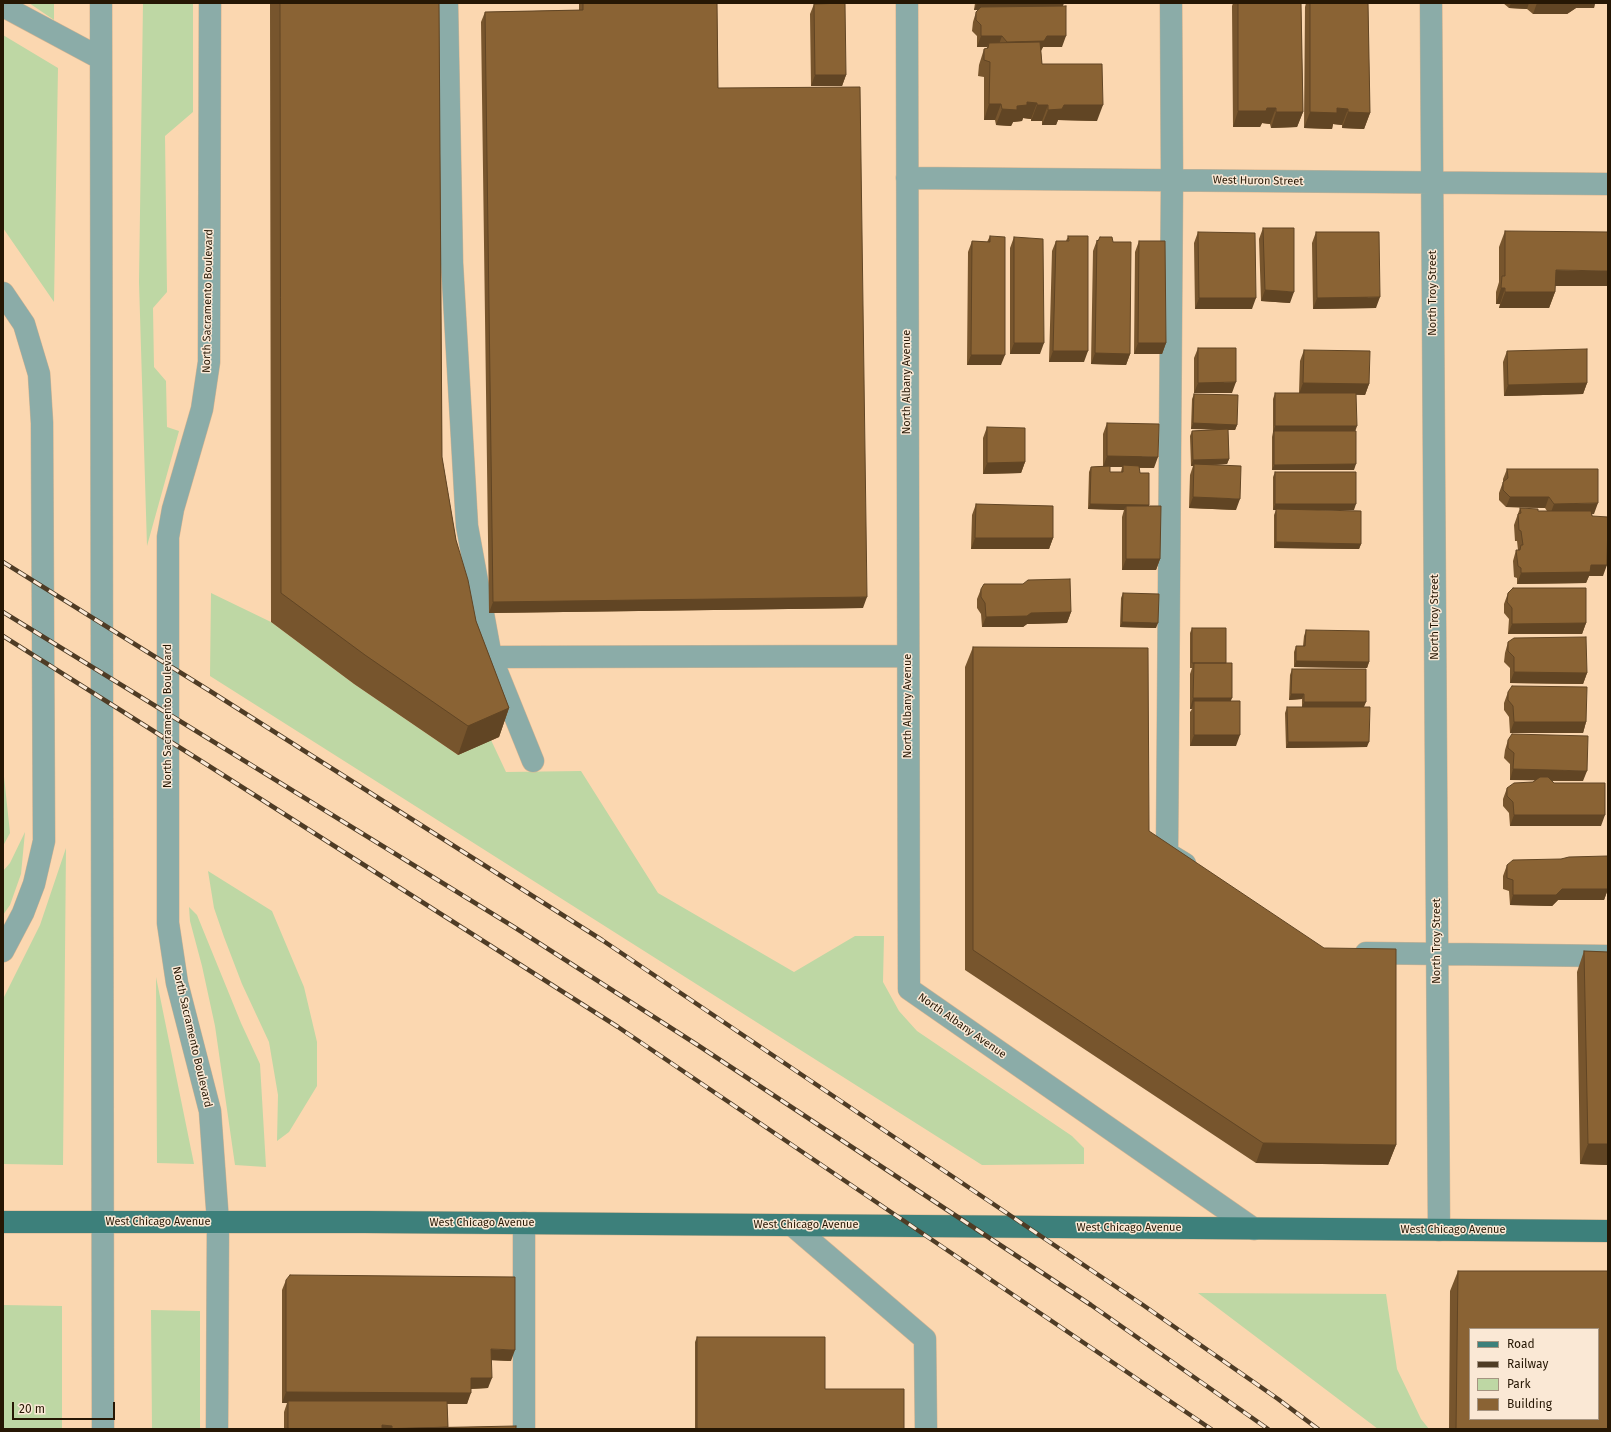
<!DOCTYPE html>
<html>
<head>
<meta charset="utf-8">
<style>
  body { margin:0 }
  #map { position:relative; width:1611px; height:1432px; overflow:hidden; background:#fbd7b0; font-family:"Fira Sans",sans-serif }
  canvas { display:block }
  .frame { position:absolute; inset:0; border:4px solid #261704; pointer-events:none }
  .legend { position:absolute; left:1469px; top:1328px; width:130px; height:92px; box-sizing:border-box; background:#fae8d5; border:1px solid #a59481; margin:0; padding:5px 7px; list-style:none; font-size:12px; color:#261704 }
  .legend li { display:flex; align-items:center; gap:8px; height:20px }
  .legend b { width:20px; border:1px solid #a59481 }
  .scale { position:absolute; left:12px; top:1402px; width:103px; height:18px; box-sizing:border-box; border:2px solid #261704; border-top:0; padding-left:5px; font-size:12px; line-height:14px; white-space:nowrap; color:#261704; -webkit-text-stroke:3px #fae8d5; paint-order:stroke }
</style>
</head>
<body>
<div id="map">
<canvas width="1611" height="1432"></canvas>
<div class="frame"></div>
<ul class="legend">
<li><b style="height:5px;background:#3d807b"></b>Road</li>
<li><b style="height:5px;background:#4f3c25"></b>Railway</li>
<li><b style="height:11px;background:#bed7a4"></b>Park</li>
<li><b style="height:11px;background:#8a6334"></b>Building</li>
</ul>
<div class="scale">20 m</div>
</div>
<script>
const ctx = document.querySelector('canvas').getContext('2d');
ctx.lineJoin = 'round';
function paint(path, color) { ctx.fillStyle = color; ctx.fill(path, 'evenodd'); }
const shape = rows => new Path2D(rows.map(r => 'M' + r).join(''));
function stroke(path, color, width, dash) { ctx.strokeStyle = color; ctx.lineWidth = width; ctx.lineCap = dash ? 'butt' : 'round'; ctx.setLineDash(dash || []); ctx.stroke(path); }
function write(font, color, halo, rows, align = 'center') {
  ctx.font = font + ' "Fira Sans",sans-serif'; ctx.lineWidth = 3; ctx.setLineDash([]); ctx.textBaseline = 'middle'; ctx.strokeStyle = halo; ctx.fillStyle = color; for (const [text, x, y, turn = 0] of rows) {
    ctx.save(); ctx.translate(x, y); ctx.rotate((+turn || 0) * Math.PI / 180); ctx.textAlign = isNaN(turn) ? turn : align; if (halo) ctx.strokeText(text, 0, 0); ctx.fillText(text, 0, 0); ctx.restore();
  }
}
paint(shape([
  [29,3,54,3,54,20],
  [143,3,193,3,193,112,165,136,167,292,153,308,154,367,166,381,167,427,179,431,147,546,139,282],
  [3,35,58,68,54,302,3,228],
  [211,593,271,622,354,684,458,755,491,740,506,772,581,771,658,893,794,972,855,936,884,936,883,982,899,1011,917,1031,1072,1136,1084,1148,1084,1164,982,1165,210,676],
  [3,767,10,833,3,846],
  [25,832,21,874,10,905,3,915,3,871,10,863],
  [66,848,63,1165,3,1164,3,999,40,925],
  [208,871,272,911,304,987,317,1042,317,1086,289,1132,277,1141,278,1095,269,1042,242,984,224,937,214,908],
  [189,907,197,915,241,1023,260,1064,266,1167,235,1165,215,1026,202,966,190,921],
  [156,977,194,1164,157,1163],
  [1198,1293,1386,1294,1397,1369,1421,1419,1429,1429,1378,1429],
  [3,1305,62,1306,62,1429,3,1429],
  [151,1310,200,1311,200,1429,152,1429]
]), '#bed7a4');
const minor = shape([
  [101,3,103,1429],
  [210,3,209,362,202,409,173,509,168,537,168,923,177,983,210,1111,218,1222,217,1429],
  [447,3,452,263,467,526,491,657,533,761],
  [907,3,909,989,1254,1229],
  [1171,3,1172,180,1167,853,1185,864],
  [1431,3,1439,1230],
  [3,6,100,58],
  [907,178,1608,184],
  [3,293,24,324,39,374,42,423,44,841,34,884,23,913,3,951],
  [491,657,908,656],
  [1366,953,1608,956],
  [792,1225,925,1339,926,1429],
  [524,1429,524,1223]
]);
const major = shape([
  [3,1222,365,1222,1608,1231]
]);
stroke(minor, '#d5b491', 23);
stroke(major, '#d5b491', 23);
stroke(minor, '#8baca8', 22);
stroke(major, '#3d807b', 22);
const rail = shape([
  [3,562,210,691,602,940,1143,1305,1278,1399,1318,1429],
  [3,612,514,927,696,1044,1091,1305,1268,1429],
  [3,636,209,766,618,1027,1211,1429]
]);
stroke(rail, '#4f3c25', 4.5);
stroke(rail, '#fae8d5', 3, [9]);
paint(shape([
  [270,3,439,3,442,457,456,540,476,621,509,708,499,737,458,755,354,684,271,622],
  [579,3,717,3,718,88,863,608,489,613,481,22,485,12,579,10],
  [975,3,1064,3,1062,6,1062,47,1043,47,1041,51,1042,64,1097,121,1058,120,1056,125,1042,125,1042,121,1031,121,1031,119,1023,118,1022,121,1013,122,1011,126,996,125,995,120,984,120,984,77,978,76,979,65,984,49,987,49,987,47,977,47,977,36,972,31,973,22,976,12,978,10,974,10],
  [1233,3,1301,3,1303,112,1297,127,1271,128,1270,124,1262,123,1260,127,1233,127,1232,6],
  [1306,3,1368,3,1370,113,1364,129,1342,128,1342,125,1333,124,1332,129,1304,128,1305,7],
  [1503,3,1595,3,1594,8,1576,8,1567,14,1533,14,1527,9,1509,8],
  [814,4,846,75,842,86,811,86,810,14],
  [1263,228,1290,303,1261,301,1259,239],
  [1505,231,1555,286,1555,292,1549,308,1499,308,1500,304,1496,304,1496,292,1499,282,1499,247],
  [1198,232,1252,309,1195,309,1194,243],
  [1316,232,1376,308,1313,309,1312,243],
  [990,236,1001,365,967,365,968,252,972,241,987,242],
  [1068,236,1084,362,1049,362,1052,251,1056,241,1066,241],
  [1014,237,1040,354,1010,354,1010,248],
  [1097,240,1113,242,1130,354,1126,365,1091,364,1093,251],
  [1139,241,1166,343,1162,354,1134,354,1135,252],
  [1198,348,1232,393,1194,393,1194,358],
  [1304,350,1369,384,1365,395,1356,394,1354,470,1272,470,1272,437,1273,432,1273,399,1275,393,1299,393,1300,361],
  [1507,351,1587,383,1583,394,1504,396,1503,362],
  [1194,394,1237,425,1235,430,1228,430,1229,459,1227,464,1211,465,1236,510,1189,508,1190,475,1193,466,1191,466,1190,436,1192,431,1217,429,1191,429,1192,399],
  [1107,423,1154,468,1139,468,1140,473,1149,505,1149,506,1160,559,1156,570,1122,570,1122,517,1124,510,1088,509,1089,472,1091,467,1103,466,1103,434],
  [1110,467,1122,467,1121,472,1110,472],
  [987,427,1025,462,1021,473,983,474,983,438],
  [1507,469,1594,514,1592,514,1603,576,1589,576,1586,583,1517,584,1517,578,1514,577,1513,561,1516,550,1518,550,1517,541,1515,541,1514,525,1520,508,1538,511,1547,511,1545,508,1506,507,1499,500,1499,493,1503,482,1503,479],
  [1275,472,1354,510,1297,510,1361,544,1359,549,1274,548,1274,515,1276,510,1273,510,1273,477],
  [976,504,1053,538,1049,549,971,549,972,515],
  [981,589,1071,612,1067,623,1027,624,1023,627,982,627,981,614,977,608,977,599],
  [1123,593,1156,628,1120,627,1121,598],
  [1508,593,1586,623,1582,634,1508,634,1509,619,1504,613,1504,604],
  [1192,628,1226,663,1236,746,1190,746,1190,712,1192,709,1190,709,1190,674,1192,668,1190,668,1190,633],
  [1306,630,1369,662,1367,668,1294,667,1294,652,1296,646,1303,646,1304,636],
  [1508,642,1587,673,1583,684,1510,683,1510,668,1504,662,1505,653],
  [973,647,1149,831,1396,1145,1388,1165,1256,1163,965,970,965,667],
  [1292,669,1364,707,1367,747,1286,748,1285,713,1287,707,1302,707,1302,699,1289,700,1290,675],
  [1508,692,1586,722,1583,733,1510,733,1509,717,1504,710,1504,703],
  [1508,740,1583,781,1552,781,1601,826,1510,826,1509,813,1503,806,1503,799,1507,788,1533,782,1535,780,1510,780,1510,764,1504,758,1505,750],
  [1507,865,1608,889,1604,900,1558,900,1552,906,1510,905,1509,891,1503,889,1503,876],
  [1584,951,1608,952,1608,1165,1580,1164,1577,972],
  [1458,1271,1608,1429,1449,1429,1450,1291],
  [286,1280,511,1361,491,1360,488,1388,471,1389,467,1404,447,1404,448,1427,516,1429,284,1429,284,1412,287,1403,282,1403,282,1290],
  [697,1337,825,1389,904,1429,695,1429,695,1342]
]), '#77552d');
paint(shape([
  [977,3,1064,3,1061,11,974,10],
  [1511,3,1529,3,1527,9,1509,8],
  [1537,3,1595,3,1594,8,1576,8,1567,14,1533,14],
  [981,36,1002,36,998,47,989,43,987,47,977,47],
  [1047,36,1066,36,1062,47,1043,47,1040,52,1003,53,1007,42],
  [815,75,846,75,842,86,811,86],
  [1027,102,1037,103,1031,119,1023,118,1022,121,1013,122,1011,126,996,125,1002,109,1017,106],
  [989,104,1001,104,995,120,984,120],
  [1037,105,1048,105,1042,121,1031,121],
  [1064,105,1103,105,1097,121,1058,120,1056,125,1042,125,1048,110],
  [1267,108,1276,108,1270,124,1262,123,1260,127,1233,127,1238,111],
  [1337,108,1348,109,1342,125,1333,124,1332,129,1304,128,1310,112],
  [1276,112,1303,112,1297,127,1271,128],
  [1348,112,1370,113,1364,129,1342,128],
  [1556,270,1608,271,1608,286,1550,286],
  [1501,288,1505,288,1500,304,1496,304],
  [1265,290,1294,292,1290,303,1261,301],
  [1505,292,1555,292,1549,308,1499,308],
  [1380,297,1376,308,1313,309,1317,298],
  [1199,298,1256,298,1252,309,1195,309],
  [1014,343,1044,343,1040,354,1010,354],
  [1138,343,1166,343,1162,354,1134,354],
  [1053,351,1088,351,1084,362,1049,362],
  [1095,353,1130,354,1126,365,1091,364],
  [971,355,1005,355,1001,365,967,365],
  [1236,382,1232,393,1194,393,1198,383],
  [1303,383,1369,384,1365,395,1299,394],
  [1587,383,1583,394,1504,396,1508,385],
  [1193,423,1237,425,1235,430,1191,429],
  [1275,426,1357,426,1355,432,1273,432],
  [1107,456,1158,457,1154,468,1123,467,1123,465,1122,467,1103,467],
  [1229,459,1227,464,1194,466,1194,464,1193,466,1191,466,1193,460],
  [1025,462,1021,473,983,474,987,463],
  [1356,464,1354,470,1272,470,1274,465],
  [1193,497,1240,499,1236,510,1189,508],
  [1510,497,1549,497,1545,508,1506,507],
  [1598,503,1594,514,1550,515,1554,504],
  [1090,504,1149,505,1147,510,1126,506,1124,510,1088,509],
  [1275,504,1356,504,1354,510,1273,510],
  [975,538,1053,538,1049,549,971,549],
  [1276,542,1361,544,1359,549,1274,548],
  [1126,559,1160,559,1156,570,1122,570],
  [1591,565,1607,565,1603,576,1589,576,1586,583,1517,584,1521,573],
  [867,597,863,608,489,613,493,602],
  [1071,612,1067,623,1027,624,1023,627,982,627,986,617,1031,613],
  [1122,622,1158,623,1156,628,1120,627],
  [1586,623,1582,634,1508,634,1512,624],
  [1296,661,1369,662,1367,668,1294,667],
  [1514,672,1587,673,1583,684,1510,683],
  [1291,694,1304,694,1302,699,1289,700],
  [1193,698,1232,698,1228,708,1194,701,1192,709,1190,709],
  [1304,702,1366,702,1364,707,1302,707],
  [509,708,499,737,458,755,468,726],
  [1514,722,1586,722,1583,733,1510,733],
  [1194,735,1240,735,1236,746,1190,746],
  [1288,742,1369,742,1367,747,1286,748],
  [1513,769,1587,771,1583,781,1510,780],
  [1514,815,1605,815,1601,826,1510,826],
  [1562,889,1608,889,1604,900,1558,900,1552,906,1510,905,1513,895],
  [1263,1143,1396,1145,1388,1165,1256,1163],
  [1588,1144,1608,1144,1608,1165,1580,1164],
  [491,1349,515,1350,511,1361,487,1360],
  [471,1378,492,1378,488,1388,467,1389],
  [286,1392,471,1393,467,1404,288,1403,288,1401,287,1403,282,1403],
  [382,1425,392,1426,391,1429,381,1429]
]), '#614524');
const building = shape([
  [280,3,439,3,442,457,456,540,468,580,476,621,509,708,468,726,365,655,281,593,280,3],
  [583,3,717,3,718,88,860,87,867,597,493,602,485,12,583,10,583,3],
  [845,3,846,75,815,75,814,4,845,3],
  [1238,3,1301,3,1303,112,1276,112,1276,108,1267,108,1266,111,1238,111,1238,3],
  [1310,3,1368,3,1370,113,1348,112,1348,109,1337,108,1337,113,1310,112,1310,3],
  [1066,6,1066,36,1047,36,1044,41,1007,42,1002,36,981,36,981,25,976,20,976,12,981,7,1066,6],
  [1040,42,1042,64,1102,64,1103,105,1064,105,1062,109,1048,110,1048,105,1037,105,1037,103,1027,102,1027,105,1017,106,1017,110,1002,109,1001,104,989,104,990,62,984,60,984,49,988,48,989,43,1040,42],
  [1263,228,1294,228,1294,292,1265,290,1263,228],
  [1505,231,1608,232,1608,271,1556,270,1555,292,1505,292,1505,288,1501,288,1502,276,1505,276,1505,231],
  [1198,232,1255,233,1256,298,1199,298,1198,232],
  [1316,232,1379,232,1380,297,1317,298,1316,232],
  [990,236,1005,237,1005,355,971,355,972,241,990,242,990,236],
  [1068,236,1088,236,1088,351,1053,351,1056,241,1069,241,1068,236],
  [1014,237,1043,239,1044,343,1014,343,1014,237],
  [1100,237,1112,237,1113,242,1131,242,1130,354,1095,353,1097,240,1098,241,1100,237],
  [1139,241,1165,241,1166,343,1138,343,1139,241],
  [1198,348,1236,348,1236,382,1198,383,1198,348],
  [1587,349,1587,383,1508,385,1507,351,1587,349],
  [1304,350,1370,351,1369,384,1303,383,1304,350],
  [1275,393,1356,393,1357,426,1275,426,1275,393],
  [1194,394,1238,395,1237,425,1193,423,1194,394],
  [1107,423,1159,424,1158,457,1107,456,1107,423],
  [987,427,1025,428,1025,462,987,463,987,427],
  [1228,429,1229,459,1193,460,1192,431,1228,429],
  [1274,431,1356,431,1356,464,1274,465,1274,431],
  [1194,464,1241,466,1240,499,1193,497,1194,464],
  [1123,465,1139,466,1140,473,1149,473,1149,505,1090,504,1091,467,1110,466,1110,472,1123,472,1123,465],
  [1507,469,1598,469,1598,503,1554,504,1549,497,1510,497,1503,490,1503,482,1508,478,1507,469],
  [1275,472,1356,472,1356,504,1275,504,1275,472],
  [976,504,1053,506,1053,538,975,538,976,504],
  [1126,506,1161,506,1160,559,1126,559,1126,506],
  [1520,508,1538,509,1538,511,1591,511,1592,516,1608,517,1607,565,1591,565,1590,572,1521,573,1521,568,1518,566,1516,550,1520,550,1521,545,1523,545,1521,531,1519,530,1518,514,1521,513,1520,508],
  [1276,509,1361,511,1361,544,1276,542,1276,509],
  [1070,579,1071,612,1031,613,1027,616,986,617,985,603,981,597,981,589,984,584,1023,584,1028,580,1070,579],
  [1513,588,1586,588,1586,623,1512,624,1512,608,1507,602,1508,593,1513,588],
  [1123,593,1159,594,1158,623,1122,622,1123,593],
  [1192,628,1226,628,1226,663,1192,663,1192,628],
  [1306,630,1369,631,1369,662,1296,661,1296,646,1305,646,1306,630],
  [1586,637,1587,673,1514,672,1514,657,1508,651,1508,642,1514,638,1586,637],
  [973,647,1148,648,1149,831,1324,948,1396,949,1396,1145,1263,1143,973,950,973,647],
  [1194,663,1232,663,1232,698,1193,698,1194,663],
  [1292,669,1366,669,1366,702,1304,702,1304,694,1291,694,1292,669],
  [1512,686,1587,687,1586,722,1514,722,1513,706,1508,700,1508,692,1512,686],
  [1194,701,1240,701,1240,735,1194,735,1194,701],
  [1287,707,1370,707,1369,742,1288,742,1287,707],
  [1512,734,1588,736,1587,771,1513,769,1514,753,1508,748,1508,740,1512,734],
  [1540,777,1548,777,1554,783,1605,783,1605,815,1514,815,1513,802,1507,796,1507,788,1514,783,1533,782,1540,777],
  [1608,856,1608,889,1562,889,1556,895,1513,895,1513,880,1507,878,1507,865,1513,860,1561,859,1569,857,1608,856],
  [1584,951,1608,952,1608,1144,1588,1144,1584,951],
  [1458,1271,1608,1271,1608,1429,1456,1429,1458,1271],
  [1470,1329,1598,1329,1598,1419,1470,1419,1470,1329],
  [290,1275,515,1277,515,1350,491,1349,492,1378,471,1378,471,1393,286,1392,286,1280,290,1275],
  [697,1337,825,1337,825,1389,904,1389,904,1429,697,1429,697,1337],
  [288,1401,447,1401,448,1427,392,1429,392,1426,382,1425,382,1429,288,1429,288,1401],
  [516,1426,516,1429,369,1429,516,1426]
]);
paint(building, '#8a6334');
stroke(building, '#614524', 1);
write('11px', '#261704', '#fae8d5', [
  ["West Huron Street",1258,181,1],
  ["North Troy Street",1433,293,-90],
  ["North Sacramento Boulevard",208,301,-89],
  ["North Albany Avenue",907,382,-90],
  ["North Troy Street",1435,617,-90],
  ["North Albany Avenue",908,706,-90],
  ["North Sacramento Boulevard",168,716,-90],
  ["North Troy Street",1437,941,-90],
  ["North Albany Avenue",962,1026,35],
  ["North Sacramento Boulevard",192,1037,77],
  ["West Chicago Avenue",158,1222],
  ["West Chicago Avenue",482,1223],
  ["West Chicago Avenue",806,1225],
  ["West Chicago Avenue",1129,1228],
  ["West Chicago Avenue",1453,1230]
]);
</script>
</body>
</html>
